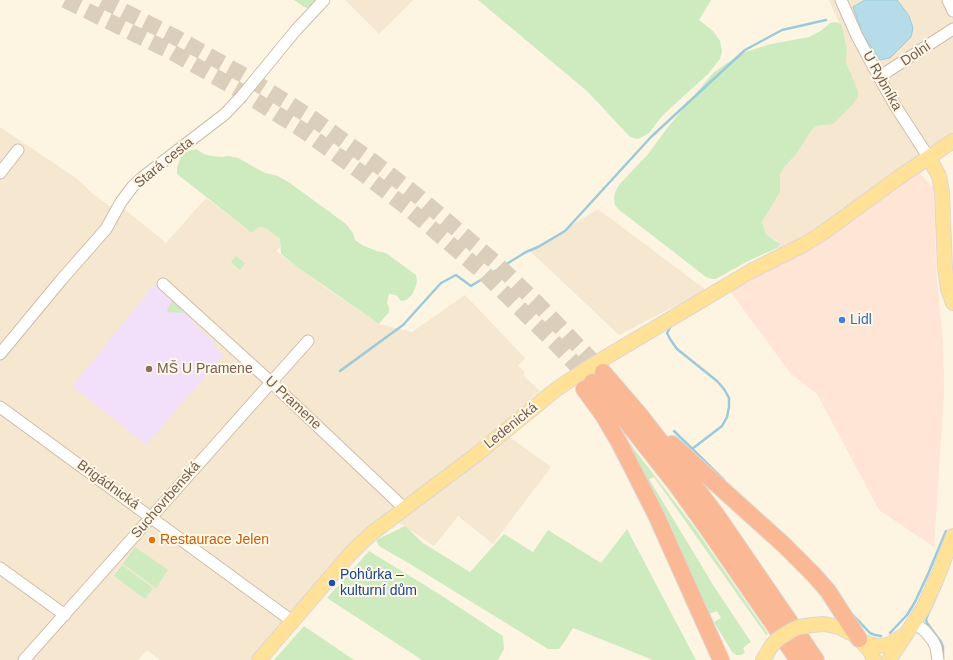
<!DOCTYPE html>
<html>
<head>
<meta charset="utf-8">
<style>
  body { margin:0 }
  canvas { display:block; background:#fdf5e2 }
</style>
</head>
<body>
<canvas width="953" height="660"></canvas>
<script>
const ctx = document.querySelector('canvas').getContext('2d');
ctx.lineJoin = 'round';
function paint(path, color) { ctx.fillStyle = color; ctx.fill(path, 'evenodd'); }
const shape = rows => new Path2D(rows.map(r => 'M' + r).join(''));
function stroke(path, color, width, dash) { ctx.strokeStyle = color; ctx.lineWidth = width; ctx.lineCap = dash ? 'butt' : 'round'; ctx.setLineDash(dash || []); ctx.stroke(path); }
function write(font, color, halo, rows, align = 'center') {
  ctx.font = font + ' Arial,sans-serif'; ctx.lineWidth = 4; ctx.setLineDash([]); ctx.textBaseline = 'middle'; ctx.strokeStyle = halo; ctx.fillStyle = color; for (const [text, x, y, turn = 0] of rows) {
    ctx.save(); ctx.translate(x, y); ctx.rotate((+turn || 0) * Math.PI / 180); ctx.textAlign = isNaN(turn) ? turn : align; if (halo) ctx.strokeText(text, 0, 0); ctx.fillText(text, 0, 0); ctx.restore();
  }
}
paint(shape([
  [345,0,413,0,379,34],
  [829,0,953,0,953,148,792,248,777,248,779,246,778,241,766,234,762,222,780,192,780,175,783,169,797,153,811,131,816,126,828,125,850,74,846,62,847,50,842,26,839,23],
  [0,127,76,178,92,193,109,206,123,208,166,243,206,198,252,233,257,228,261,227,267,229,280,239,280,247,276,251,323,286,379,324,412,332,465,295,525,358,518,366,525,372,523,375,540,391,530,399,532,403,500,430,551,467,493,544,458,516,434,546,386,514,268,660,160,660,147,650,138,660,0,660],
  [598,209,706,290,619,335,530,251]
]), '#f5e7d0');
paint(shape([
  [916,169,934,189,936,269,943,343,944,393,934,547,879,510,817,394,790,373,730,291]
]), '#fee5d5');
paint(shape([
  [156,283,195,317,192,320,193,323,217,344,214,347,224,355,146,445,72,386]
]), '#f2dffa');
paint(shape([
  [294,0,318,0,311,7,307,8,304,7],
  [478,0,711,0,699,20,713,31,720,41,722,52,720,59,708,74,663,115,649,133,638,139,630,137,588,92],
  [835,22,839,23,842,26,847,50,846,62,858,91,858,96,855,102,833,124,816,126,811,131,797,153,783,169,780,175,780,192,762,222,766,234,780,244,777,248,746,262,716,279,712,279,706,277,618,209,615,205,614,198,615,192,619,185,648,154,668,127,713,73,727,63,745,52,771,44,809,37,822,30,830,23],
  [196,149,204,154,212,156,222,157,228,156,238,158,265,173,278,176,290,183,346,224,353,233,355,240,362,245,377,251,386,253,412,272,416,275,417,281,416,286,412,295,406,300,401,301,396,295,389,294,387,303,389,308,389,312,379,324,300,269,281,254,280,239,267,229,261,227,257,228,252,233,177,174,177,167,181,157,188,151],
  [236,256,245,263,240,270,231,262],
  [172,301,176,302,181,307,180,309,184,313,168,312,167,309],
  [622,433,697,531,768,634,766,635,654,477,649,479,715,588,751,642,743,648,745,653,741,655,736,655,732,652,714,622,721,618,717,611,709,614],
  [405,526,423,543,470,572,504,534,533,552,548,530,601,563,627,529,696,660,653,660,573,628,563,644,559,649,548,649,410,564,379,546,376,540],
  [135,547,168,570,156,588,123,564],
  [369,551,436,592,503,636,504,649,498,660,422,660,327,598],
  [122,565,153,588,145,599,114,576],
  [304,626,354,660,274,660]
]), '#ceebc0');
const water = shape([
  [865,0,897,0,909,16,913,28,911,37,890,58,880,60,863,35,853,7,865,0]
]);
paint(water, '#b5dce8');
stroke(water, '#9bcbda', 1);
stroke(shape([
  [671,326,667,333,670,339,677,349,717,381,724,389,729,398,729,407,727,417,722,426,692,449],
  [340,371,403,325,441,283,456,275,471,286,526,252,538,247,565,231,651,137,745,50,782,30,826,20],
  [674,431,724,480],
  [942,583,926,619,927,623,941,642,943,647,943,658],
  [852,614,870,633,875,635,881,636],
  [890,633,907,615,915,602,928,574,946,531]
]), '#9bcbda', 2.5);
stroke(shape([
  [65,0,170,51,237,89,304,131,366,176,409,209,485,274,560,348,592,382],
  [102,0,177,38,245,76,312,118,375,163,419,197,496,263,537,303,603,372]
]), '#dbcfbb', 16, [16, 8]);
const minor = shape([
  [841,0,857,36,879,77,896,107,929,158],
  [948,0,953,11],
  [879,77,953,29],
  [0,173,18,150],
  [163,284,274,385,404,508],
  [0,354,62,279,106,229,121,202,133,186,143,177,225,114,241,97,296,30,324,0],
  [0,407,292,621],
  [0,568,65,615],
  [914,623,925,631,933,641,936,647,938,660],
  [24,660,308,341]
]);
const major = shape([
  [929,158,939,176,942,192,945,268,948,289,953,303],
  [812,625,824,624,839,627,853,634,863,642,876,646,888,645,903,636],
  [861,641,870,651,874,660],
  [259,660,351,553,372,533,476,455,554,391,586,369,704,299,751,271,803,245,824,232,898,178,953,141],
  [763,660,772,645],
  [889,660,924,607,939,573,953,536]
]);
const highway = shape([
  [603,372,640,415,685,473,718,517,816,660],
  [592,382,629,425,677,486,707,528,798,660],
  [584,389,603,415,620,444,656,515,721,660],
  [672,444,784,545,814,575,828,591,859,639]
]);
stroke(minor, '#cfbda8', 13);
stroke(major, '#ded8d3', 16);
stroke(highway, '#ded8d3', 18);
stroke(minor, '#fff', 11);
stroke(major, '#ffe197', 14);
stroke(highway, '#fbb895', 16);
const majorBridge = shape([
  [772,645,778,639,792,630,799,627,812,625]
]);
stroke(majorBridge, '#ded8d3', 16, []);
stroke(majorBridge, '#ffe197', 14);
for (const [x, y, r, color] of [
  [842,320,4,"#3f7fe0"],
  [149,369,4,"#8d6e63"],
  [152,540,4,"#e8710a"],
  [332,583,4,"#1a4fb4"]
]) { const dot = new Path2D(); dot.arc(x, y, r, 0, 2 * Math.PI); ctx.fillStyle = color; ctx.fill(dot); stroke(dot, '#fff8e9', 1.5); }
write('14px', '#765c47', '#fff8e9', [
  ["Dolní",916,54,-33],
  ["U Rybníka",882,81,61],
  ["Stará cesta",164,163,-39],
  ["U Pramene",293,403,43],
  ["Ledenická",511,426,-39],
  ["Brigádnická",108,485,36],
  ["Suchovrbenská",166,500,-49]
]);
write('14px', '#366cbe', '#fff8e9', [
  ["Lidl",850,320]
], 'left');
write('14px', '#785e54', '#fff8e9', [
  ["MŠ U Pramene",157,369]
], 'left');
write('14px', '#c56008', '#fff8e9', [
  ["Restaurace Jelen",160,540]
], 'left');
write('14px', '#164399', '#fff8e9', [
  ["Pohůrka –",340,575],
  ["kulturní dům",340,591]
], 'left');
</script>
</body>
</html>
